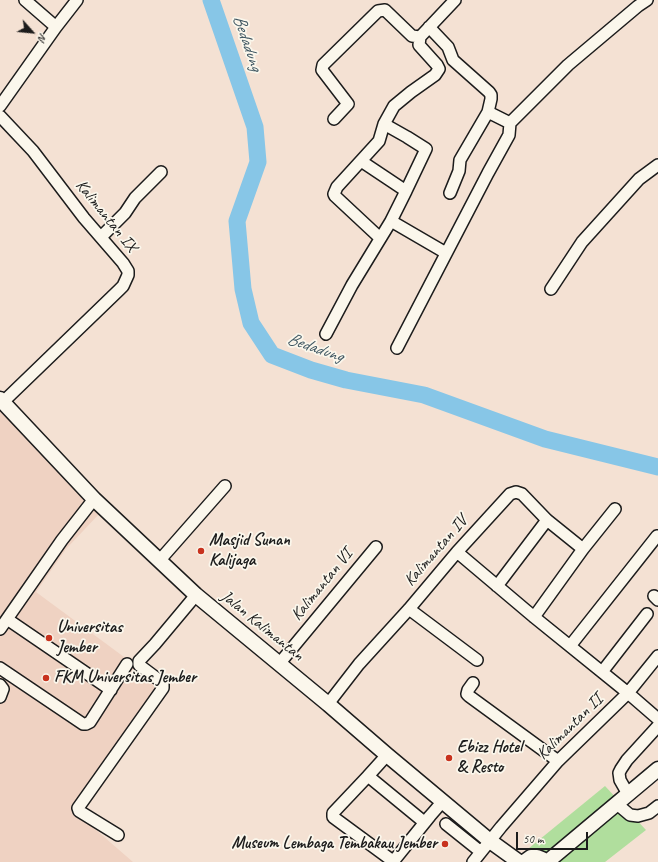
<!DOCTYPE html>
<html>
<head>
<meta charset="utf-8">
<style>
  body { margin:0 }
  #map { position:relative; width:658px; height:862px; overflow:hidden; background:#f4e1d3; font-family:Caveat,sans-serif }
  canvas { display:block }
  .north { position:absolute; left:12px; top:12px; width:40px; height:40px; -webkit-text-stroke:3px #fbf7ec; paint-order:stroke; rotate:117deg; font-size:11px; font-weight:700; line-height:16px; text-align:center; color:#1c1c1c }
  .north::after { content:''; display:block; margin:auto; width:14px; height:18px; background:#1c1c1c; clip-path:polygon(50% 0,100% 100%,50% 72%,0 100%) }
  .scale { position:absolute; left:516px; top:832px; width:72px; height:18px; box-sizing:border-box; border:2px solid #1c1c1c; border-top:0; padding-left:5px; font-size:12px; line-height:14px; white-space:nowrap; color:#1c1c1c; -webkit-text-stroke:3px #fbf7ec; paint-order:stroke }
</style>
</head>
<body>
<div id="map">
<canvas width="658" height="862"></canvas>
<div class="north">N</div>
<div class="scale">50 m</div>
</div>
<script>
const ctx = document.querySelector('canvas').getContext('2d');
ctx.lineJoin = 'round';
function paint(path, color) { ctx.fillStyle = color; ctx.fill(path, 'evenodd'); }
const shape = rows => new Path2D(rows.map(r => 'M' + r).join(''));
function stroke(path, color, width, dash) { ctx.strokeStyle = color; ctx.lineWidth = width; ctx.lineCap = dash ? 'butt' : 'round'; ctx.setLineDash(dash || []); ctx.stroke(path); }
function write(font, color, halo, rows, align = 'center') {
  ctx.font = font + ' Caveat,sans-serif'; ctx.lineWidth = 3.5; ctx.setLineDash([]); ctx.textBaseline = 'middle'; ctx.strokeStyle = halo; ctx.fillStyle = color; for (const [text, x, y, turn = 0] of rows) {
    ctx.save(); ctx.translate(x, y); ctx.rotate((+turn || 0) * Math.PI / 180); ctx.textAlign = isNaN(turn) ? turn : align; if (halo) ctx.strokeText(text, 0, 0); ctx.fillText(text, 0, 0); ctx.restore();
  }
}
paint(shape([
  [0,411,100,513,66,549,36,592,162,685,73,810,133,862,0,862]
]), '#efd2c2');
paint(shape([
  [605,786,646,830,605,862,512,862]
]), '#b0de9d');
stroke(shape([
  [211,0,255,127,258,162,237,221,243,289,251,323,272,355,311,370,346,380,424,395,545,439,658,467]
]), '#87c6e7', 17);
const minor = shape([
  [25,0,56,27],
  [429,27,448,47,453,60,489,92,491,95,491,99,488,112,510,123],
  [0,106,56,27,77,0],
  [0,116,33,151,84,218,123,263,128,271,128,275,123,286,119,290,3,402],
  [334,119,348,104,322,70,323,65,378,11,385,10,412,36,420,37,455,0],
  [510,123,568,65,638,6,647,0],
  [384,124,407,137,426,149,406,191],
  [361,161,406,191,391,221],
  [450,193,459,171,460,160,488,112],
  [101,237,125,213,135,198,161,172],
  [380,238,335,196,334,194,337,187,379,141,384,124,394,106,411,92,435,75,439,69,437,65,419,45,420,37],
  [551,289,582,242,639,179,658,165],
  [326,334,352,285,391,221,446,253],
  [397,348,488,173,509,135,510,123],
  [457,552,534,617,628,693,658,719],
  [159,561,225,486],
  [497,586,547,520],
  [654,596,658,600],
  [409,609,477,660],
  [534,617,583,549,615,509],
  [7,619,111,690],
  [0,629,62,540,94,499],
  [570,646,657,536],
  [279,664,376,547],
  [0,668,83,724,86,724,90,722,127,664],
  [602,672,647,614],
  [473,683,468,690,467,694,469,696,558,761],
  [0,685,3,689,0,697],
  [328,704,359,664,409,609,457,552,510,494,516,492,522,494,547,520,583,549],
  [387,755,368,776,424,822],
  [368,776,333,813,333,817,390,859,393,860,396,858,430,816,443,801],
  [628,794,620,780,619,773,621,769,627,760,658,726],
  [617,804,630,815,638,816,649,813,658,806],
  [446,824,481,852],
  [118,835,79,811,78,808,163,688,163,683,139,665,139,661,155,644,196,595],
  [473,862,501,827,558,761,628,693,658,656]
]);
const major = shape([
  [0,399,94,499,196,595,328,704,387,755,490,841,519,862],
  [524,862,531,857,537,857,542,859,547,862],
  [547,862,658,769]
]);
stroke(minor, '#1c1c1c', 14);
stroke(major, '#1c1c1c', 17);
stroke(minor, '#fbf7ec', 11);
stroke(major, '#fbf7ec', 14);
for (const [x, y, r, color] of [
  [201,551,4,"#c8321e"],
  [49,638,4,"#c8321e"],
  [46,678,4,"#c8321e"],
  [449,758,4,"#c8321e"],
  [445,844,4,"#c8321e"]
]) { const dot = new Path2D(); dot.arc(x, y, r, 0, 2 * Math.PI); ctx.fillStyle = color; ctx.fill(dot); stroke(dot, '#fbf7ec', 1.5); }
write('17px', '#1c1c1c', '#fbf7ec', [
  ["Kalimantan IX",106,216,51],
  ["Kalimantan IV",436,551,-49],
  ["Kalimantan VI",322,585,-51],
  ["Jalan Kalimantan",262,626,39],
  ["Kalimantan II",570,727,-45]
]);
write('bold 17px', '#1c1c1c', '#fbf7ec', [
  ["Masjid Sunan",209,541],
  ["Kalijaga",209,561],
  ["Universitas",57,628],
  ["Jember",57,648],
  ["FKM Universitas Jember",54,678],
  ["Ebizz Hotel",457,748],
  ["& Resto",457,768],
  ["Museum Lembaga Tembakau Jember",437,844,"right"]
], 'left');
write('italic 18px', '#415863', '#fbf7ec', [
  ["Bedadung",247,43,71],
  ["Bedadung",315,348,19]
]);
</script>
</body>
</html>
